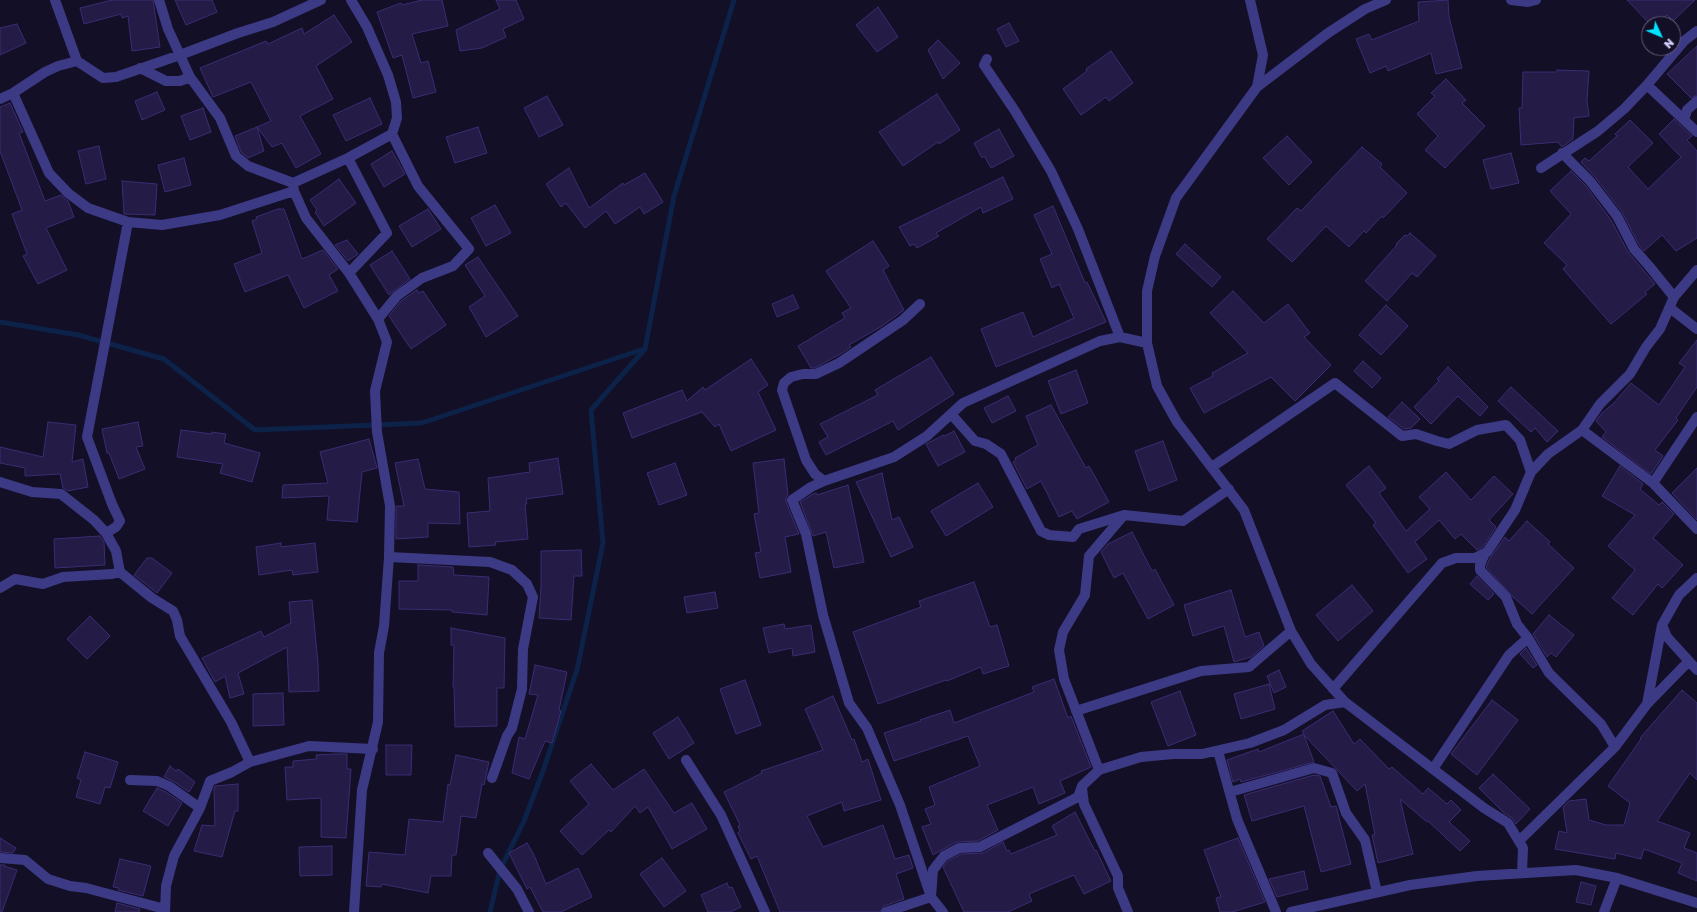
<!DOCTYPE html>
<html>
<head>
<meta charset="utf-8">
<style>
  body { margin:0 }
  #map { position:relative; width:1697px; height:912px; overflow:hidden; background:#130f26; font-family:"Golos Text",sans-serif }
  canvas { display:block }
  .north { position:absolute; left:1641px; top:16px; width:40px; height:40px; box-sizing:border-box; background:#130f26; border:1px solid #625e7d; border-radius:50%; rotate:134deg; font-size:11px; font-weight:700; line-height:16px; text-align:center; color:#d9d4ff }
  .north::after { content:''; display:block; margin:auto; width:14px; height:18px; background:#00e5ff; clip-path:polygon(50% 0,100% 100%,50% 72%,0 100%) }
</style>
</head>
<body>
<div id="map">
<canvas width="1697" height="912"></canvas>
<div class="north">N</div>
</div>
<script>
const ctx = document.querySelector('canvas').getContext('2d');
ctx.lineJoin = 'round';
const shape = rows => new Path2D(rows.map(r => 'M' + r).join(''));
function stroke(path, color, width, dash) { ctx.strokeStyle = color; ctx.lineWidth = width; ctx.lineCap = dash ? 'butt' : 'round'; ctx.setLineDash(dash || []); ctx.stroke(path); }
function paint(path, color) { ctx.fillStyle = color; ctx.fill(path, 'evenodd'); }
stroke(shape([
  [0,322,78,335,164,359,255,430,422,423,644,349],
  [490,912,500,870,524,821,543,771,577,670,603,543,591,410,645,349,674,196,734,0]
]), '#0c2248', 5);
const building = shape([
  [112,0,153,0,160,47,132,51,128,16,122,18,121,14,84,24,80,8,112,0],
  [175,0,212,0,217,12,186,25,175,0],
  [422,0,442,0,448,26,412,34,421,63,428,61,436,92,413,98,402,55,393,58,377,12,401,3,402,5,422,0],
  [496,0,516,0,524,19,503,29,506,37,482,48,460,51,456,30,500,9,496,0],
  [1448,0,1449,17,1462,68,1436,74,1431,53,1388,71,1386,66,1370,73,1356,39,1369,34,1372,40,1419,21,1418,2,1448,0],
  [1627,0,1695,0,1673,21,1667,15,1657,24,1650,24,1627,0],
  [878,7,898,37,877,52,856,25,878,7],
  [334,15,352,42,316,66,333,99,300,116,321,154,296,168,282,143,272,147,257,127,271,121,251,82,213,97,200,68,266,41,268,44,302,28,304,34,334,15],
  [1009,23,1019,41,1006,47,997,29,1009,23],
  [17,24,26,43,0,55,0,28,17,24],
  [938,40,960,63,943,79,928,50,938,40],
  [1697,46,1697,95,1691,98,1667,74,1697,46],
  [1111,51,1133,83,1109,101,1106,97,1081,115,1063,89,1087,71,1086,69,1111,51],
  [1557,70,1589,71,1587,101,1589,116,1574,118,1573,139,1562,147,1558,142,1521,145,1519,108,1522,108,1523,72,1557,72,1557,70],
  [1446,79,1466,100,1462,103,1485,126,1445,168,1425,150,1438,136,1417,114,1435,96,1431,93,1446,79],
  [157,92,165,110,142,120,135,101,157,92],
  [937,94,960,130,939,144,938,142,903,166,879,132,937,94],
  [547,96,563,125,539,137,524,108,547,96],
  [370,98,382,124,346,141,333,115,370,98],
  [10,103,23,132,19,133,45,201,61,195,68,201,74,217,46,228,67,270,38,284,23,256,27,254,12,214,22,210,0,151,0,107,10,103],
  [203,108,211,132,190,140,181,116,203,108],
  [1674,119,1692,136,1687,140,1697,151,1697,238,1676,251,1662,235,1644,251,1639,245,1622,212,1595,177,1581,162,1585,158,1589,161,1617,136,1615,134,1630,120,1653,143,1628,167,1648,189,1681,157,1659,134,1674,119],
  [257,127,264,151,248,158,241,152,235,136,257,127],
  [478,127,487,153,455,163,446,137,478,127],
  [999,129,1014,156,991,168,984,156,982,158,974,143,999,129],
  [1287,136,1312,162,1289,185,1263,158,1287,136],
  [99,146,106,179,86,184,78,151,99,146],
  [1362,147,1382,164,1380,167,1407,193,1383,218,1382,216,1366,233,1364,231,1349,247,1326,226,1292,262,1267,239,1297,208,1301,211,1362,147],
  [392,151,405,174,384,187,371,164,392,151],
  [1511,153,1519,183,1491,189,1483,160,1511,153],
  [184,158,191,185,165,192,158,165,184,158],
  [569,168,589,208,623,183,624,185,645,173,663,202,644,214,640,207,615,224,606,211,585,228,566,203,561,207,546,184,569,168],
  [1571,171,1585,185,1611,220,1628,252,1655,284,1645,292,1647,294,1611,324,1563,269,1567,265,1544,243,1571,214,1550,191,1571,171],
  [1003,177,1013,199,983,213,981,207,936,233,939,236,917,248,914,244,910,246,899,227,1003,177],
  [339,179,356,203,324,226,315,212,317,210,310,200,339,179],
  [122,181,157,184,155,215,124,214,122,181],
  [495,205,511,233,486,246,471,218,495,205],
  [1053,206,1085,283,1087,282,1106,322,996,367,981,329,1023,312,1033,337,1074,318,1059,284,1052,288,1040,259,1052,254,1034,215,1053,206],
  [278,209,284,209,302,259,323,250,338,269,329,275,338,291,304,308,288,275,245,292,234,264,262,253,252,221,257,219,256,217,278,209],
  [428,209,441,229,412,247,399,226,428,209],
  [1410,233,1436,256,1417,277,1412,273,1387,301,1365,281,1397,245,1396,244,1405,235,1407,236,1410,233],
  [347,240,358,254,348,261,335,245,347,240],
  [873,241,889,266,883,270,904,310,882,326,849,345,851,347,842,353,815,368,811,368,798,346,845,318,842,313,851,308,826,271,873,241],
  [1185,244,1221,277,1212,287,1176,254,1185,244],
  [392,251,410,279,389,295,370,265,392,251],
  [478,257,518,316,486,337,469,307,485,296,465,265,478,257],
  [417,290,419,293,423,291,446,325,411,349,389,316,401,301,417,290],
  [1233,291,1264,323,1288,304,1310,333,1304,337,1331,365,1295,401,1271,377,1204,413,1190,388,1213,376,1212,373,1248,353,1210,313,1233,291],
  [793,295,799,308,777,317,772,304,793,295],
  [1386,305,1408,326,1381,355,1359,335,1386,305],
  [1697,340,1697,387,1676,418,1678,420,1655,450,1663,456,1651,474,1602,437,1606,432,1596,421,1602,413,1614,403,1631,383,1659,405,1685,367,1679,363,1697,340],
  [931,357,954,394,898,430,893,421,826,455,819,442,828,437,820,424,878,395,875,390,931,357],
  [751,359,768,385,758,392,776,430,731,451,719,424,715,427,702,412,632,438,623,413,682,390,687,401,703,387,705,390,751,359],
  [1363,361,1381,378,1372,388,1354,371,1363,361],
  [1448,367,1488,407,1480,416,1458,396,1431,424,1414,407,1439,381,1437,379,1448,367],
  [1076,370,1088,403,1061,414,1048,381,1076,370],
  [1511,387,1558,431,1547,442,1535,428,1531,432,1498,401,1511,387],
  [1008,396,1016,411,992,423,984,408,1008,396],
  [1402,402,1420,419,1411,428,1404,429,1388,417,1402,402],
  [1051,405,1086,468,1089,466,1109,502,1077,519,1072,511,1059,517,1041,481,1027,489,1013,462,1016,460,1015,458,1038,445,1026,416,1051,405],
  [48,422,76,425,72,462,83,459,88,487,68,491,63,488,60,474,25,476,25,468,0,463,0,447,43,457,48,422],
  [138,422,143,446,136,447,145,469,119,479,109,453,107,453,102,429,138,422],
  [181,430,212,434,212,432,226,434,224,443,260,453,252,482,220,473,223,464,177,457,181,430],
  [954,431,965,452,938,466,926,444,944,435,945,436,954,431],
  [369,439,377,468,362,472,357,522,327,520,329,496,282,498,283,485,328,483,320,452,369,439],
  [1163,441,1177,480,1149,491,1135,451,1163,441],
  [558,458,563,494,526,499,527,504,525,504,528,539,495,542,496,545,469,547,467,513,490,511,488,478,530,472,529,463,558,458],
  [418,459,425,489,459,492,460,524,428,523,428,537,396,539,396,506,404,506,395,463,418,459],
  [784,459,788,495,786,497,786,502,799,534,785,537,791,572,760,578,755,553,761,552,754,514,759,513,753,463,784,459],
  [675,463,687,495,659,505,647,473,675,463],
  [1369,466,1386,488,1379,493,1406,531,1430,509,1419,497,1446,472,1471,500,1494,476,1513,494,1489,520,1496,527,1483,547,1477,550,1461,534,1455,539,1439,520,1415,542,1427,559,1408,573,1373,525,1376,523,1346,485,1369,466],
  [1620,466,1643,484,1640,489,1659,505,1662,502,1674,514,1653,538,1683,565,1662,588,1658,584,1633,615,1612,598,1635,570,1608,546,1635,515,1602,496,1620,466],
  [1697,468,1697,520,1672,493,1697,468],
  [882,473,892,520,899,517,913,547,891,557,856,482,882,473],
  [978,483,993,507,946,536,931,511,978,483],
  [848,485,864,562,834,568,826,532,813,536,800,502,813,494,816,493,817,495,848,485],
  [1527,521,1550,542,1548,544,1574,568,1532,614,1513,597,1486,567,1490,558,1505,537,1509,541,1527,521],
  [1132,532,1152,571,1155,569,1174,605,1148,619,1123,573,1114,578,1101,552,1108,544,1132,532],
  [100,536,104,542,105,565,55,568,54,539,100,536],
  [281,543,281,547,315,543,318,572,293,575,292,570,259,575,256,547,281,543],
  [581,550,582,576,574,576,571,620,539,618,541,587,541,551,581,550],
  [147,558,152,558,172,573,157,593,134,575,147,558],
  [418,565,453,567,454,575,489,577,487,615,452,612,452,610,399,609,399,581,418,581,418,565],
  [1477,576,1494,594,1488,600,1470,584,1477,576],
  [974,582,990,627,997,625,1009,666,983,674,981,667,947,681,946,680,878,704,853,632,921,607,919,601,974,582],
  [1352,585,1373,611,1338,641,1316,615,1352,585],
  [1231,590,1245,637,1259,632,1264,646,1251,657,1234,662,1224,626,1193,636,1184,605,1231,590],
  [715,592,718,608,687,613,684,597,715,592],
  [312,600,318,664,319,691,289,692,287,647,238,673,244,694,230,698,225,676,215,682,202,658,261,631,264,637,291,623,289,602,312,600],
  [1549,615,1574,635,1556,657,1551,653,1547,657,1533,634,1549,615],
  [90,616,110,636,87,659,67,639,90,616],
  [784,624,785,629,811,625,815,652,793,656,792,648,769,653,763,628,784,624],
  [451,628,505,638,504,688,497,688,497,726,455,727,454,687,453,687,454,645,451,645,451,628],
  [1526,648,1537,665,1533,668,1520,654,1526,648],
  [535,665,567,672,559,710,561,711,552,743,545,741,529,779,512,773,519,737,525,739,538,695,529,694,535,665],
  [1279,670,1286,687,1274,693,1267,676,1279,670],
  [1054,679,1068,718,1071,716,1091,767,1060,781,1065,793,1039,804,1033,787,987,805,998,830,978,841,956,842,933,855,922,827,931,824,925,809,935,805,929,787,980,766,968,736,894,761,884,733,921,721,920,720,950,710,954,723,1034,692,1032,687,1054,679],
  [745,680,761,725,736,734,720,689,745,680],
  [1269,684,1275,709,1241,719,1234,694,1269,684],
  [1682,690,1697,703,1697,780,1690,773,1657,821,1690,833,1684,848,1697,853,1697,881,1678,873,1682,863,1644,849,1641,859,1616,853,1615,859,1555,849,1559,831,1567,833,1563,807,1569,801,1586,799,1589,820,1606,825,1624,825,1630,803,1608,786,1641,739,1640,738,1682,690],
  [1180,691,1196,735,1168,746,1151,702,1180,691],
  [283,693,284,725,253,726,253,694,283,693],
  [833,696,852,740,854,739,862,762,868,759,881,800,844,811,842,802,807,816,823,847,883,825,895,859,909,855,913,868,896,874,904,899,884,906,880,912,780,912,757,856,751,859,738,833,740,831,738,826,740,825,724,792,762,773,761,771,823,750,805,709,833,696],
  [1492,700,1518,720,1477,775,1451,754,1492,700],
  [1333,711,1354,744,1360,739,1389,769,1392,767,1423,794,1428,788,1447,804,1451,800,1461,810,1449,822,1470,841,1460,851,1428,821,1427,822,1400,799,1413,854,1378,863,1372,835,1375,835,1365,784,1357,791,1304,735,1314,762,1241,782,1240,779,1233,782,1227,760,1258,749,1259,752,1304,734,1302,731,1333,711],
  [678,717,694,743,669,759,653,733,678,717],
  [386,745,412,745,411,775,386,775,386,745],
  [85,752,118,762,110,788,105,787,100,804,76,797,81,780,77,778,85,752],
  [335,754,347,754,347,769,351,769,346,838,321,837,321,798,287,800,285,767,293,767,293,761,317,759,316,755,335,754],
  [456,755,489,762,484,785,482,784,476,818,461,816,456,855,452,855,451,876,431,876,428,893,382,884,381,887,366,886,369,852,405,855,409,819,443,822,448,784,450,785,456,755],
  [591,764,613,790,644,769,674,813,692,803,707,829,672,849,648,807,640,813,635,806,611,832,609,830,582,855,560,831,589,804,570,781,591,764],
  [170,766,176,771,178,769,195,782,189,792,173,781,164,777,170,766],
  [1493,774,1530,809,1516,824,1512,818,1504,813,1479,788,1493,774],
  [1314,775,1320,776,1331,807,1336,806,1351,864,1321,872,1304,806,1252,821,1244,795,1314,775],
  [238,784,238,811,235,811,222,857,194,851,202,825,215,826,214,789,215,786,238,784],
  [157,788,166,792,182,803,168,826,143,811,157,788],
  [1075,812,1095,851,1096,850,1111,881,1084,894,1074,875,1029,894,1032,901,1008,912,964,912,943,867,948,861,961,854,983,853,1003,842,1007,851,1009,850,1011,854,1057,835,1052,826,1075,812],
  [0,838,16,848,13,853,0,852,0,838],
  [1238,838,1265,902,1232,912,1220,912,1216,898,1221,897,1204,850,1238,838],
  [527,843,534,855,546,884,578,868,592,897,561,912,543,912,530,887,527,889,509,853,527,843],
  [332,846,332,875,300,876,299,847,332,846],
  [662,858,686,891,664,907,640,874,662,858],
  [120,859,151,866,143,896,118,890,119,888,113,887,120,859],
  [0,865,5,865,4,866,17,870,2,912,0,912,0,865],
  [1304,871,1308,889,1277,897,1269,879,1304,871],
  [1581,882,1596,886,1591,905,1576,902,1581,882],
  [727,883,729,888,732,887,741,907,730,912,708,912,701,895,727,883],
  [117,903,140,909,139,912,115,912,117,903]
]);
paint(building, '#241b47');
stroke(building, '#3b2d73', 1);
stroke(shape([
  [55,0,77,61,103,78,116,77,180,55,238,33,273,22,321,0],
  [159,0,168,29,190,77,220,118,236,156,248,166,293,183],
  [351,0,367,27,388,75,396,102,397,118,392,134,348,158,293,183,294,191,306,218,349,273,378,319,387,342,375,391,377,432,390,506,389,557,384,626,379,653,378,722,362,790,354,912],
  [1250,0,1263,55,1257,87,1176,198,1155,256,1147,291,1147,343,1157,386,1177,422,1244,510,1291,631,1311,664,1345,702,1484,808,1508,823,1523,848,1522,873],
  [1511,0,1528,2,1536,0],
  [987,59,984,65,1015,111,1051,171,1078,229,1120,337],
  [140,68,166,81,180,81,190,77],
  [1647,85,1697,132],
  [1257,87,1328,33,1365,9,1386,0],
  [13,93,49,173,68,193,88,208,128,222,162,225,220,215,294,191],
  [0,99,13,93,45,72,58,66,77,61],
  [1684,120,1687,110,1697,101],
  [1562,153,1590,181,1617,216,1634,249,1649,266,1674,297],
  [348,158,387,233,349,273],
  [1541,168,1598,131,1624,109,1647,85,1684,41,1697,31],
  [920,304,903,320,839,363,816,374,803,374,791,377,784,383,782,390,806,460,815,474,824,481,811,487,792,500,806,534,823,615,849,703,867,728,900,805,931,897,943,912],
  [1670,308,1697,329],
  [378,319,397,296,422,278,453,266,469,249,418,186,392,134],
  [951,414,975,441,986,444,1001,454,1041,531,1049,535,1073,537,1079,529,1124,515,1183,521,1229,489],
  [1582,430,1653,483,1697,529],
  [1212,467,1335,383,1402,436,1416,434,1437,441,1449,444,1477,430,1506,425,1520,440,1531,472],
  [824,481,894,457,927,436,963,403,1100,341,1120,337,1147,343],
  [0,482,32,492,61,494,94,520,106,533,116,551,120,572,152,598,173,611,177,620,180,636,231,722,250,762],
  [1653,483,1697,417],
  [106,533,116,527,120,521,112,504,87,437,128,222],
  [1485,553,1480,565,1480,570,1506,597,1517,624,1528,638,1549,673,1601,724,1615,747],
  [389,557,490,562,512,570,527,584,533,597,523,649,522,689,512,728,507,736,492,778],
  [0,588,15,579,43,584,63,577,112,574,120,572],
  [1662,625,1667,637,1697,670],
  [1333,689,1442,563,1456,558,1475,558,1487,552,1515,510,1531,472,1548,454,1582,430,1600,404,1630,374,1646,347,1660,329,1674,297,1697,270],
  [1647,704,1662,625,1679,595,1697,578],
  [1076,711,1201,671,1249,667,1291,631],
  [1218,751,1237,819,1276,912],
  [686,760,721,815,765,912],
  [1433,769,1509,655,1528,638],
  [1099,770,1064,679,1059,650,1063,632,1085,595,1089,556,1124,515],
  [130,780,157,781,169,786,200,808],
  [1082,788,1084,804,1118,876,1118,888,1128,912],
  [1230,792,1314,768,1332,773,1346,813,1365,840,1377,892],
  [1519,841,1615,747,1647,704,1688,662],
  [488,853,517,889,529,912],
  [0,858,25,860,48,879,70,886,86,888,165,909],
  [165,912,166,886,174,856,200,808,210,781,232,772,250,762,309,746,373,749],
  [886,912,931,897,933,870,944,856,959,848,980,847,1078,797,1082,786,1099,770,1141,757,1173,754,1202,754,1250,743,1284,730,1325,705,1345,702],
  [1291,912,1410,885,1477,876,1576,870,1617,878,1697,903],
  [1604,912,1617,878]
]), '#3d3a85', 10);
</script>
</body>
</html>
